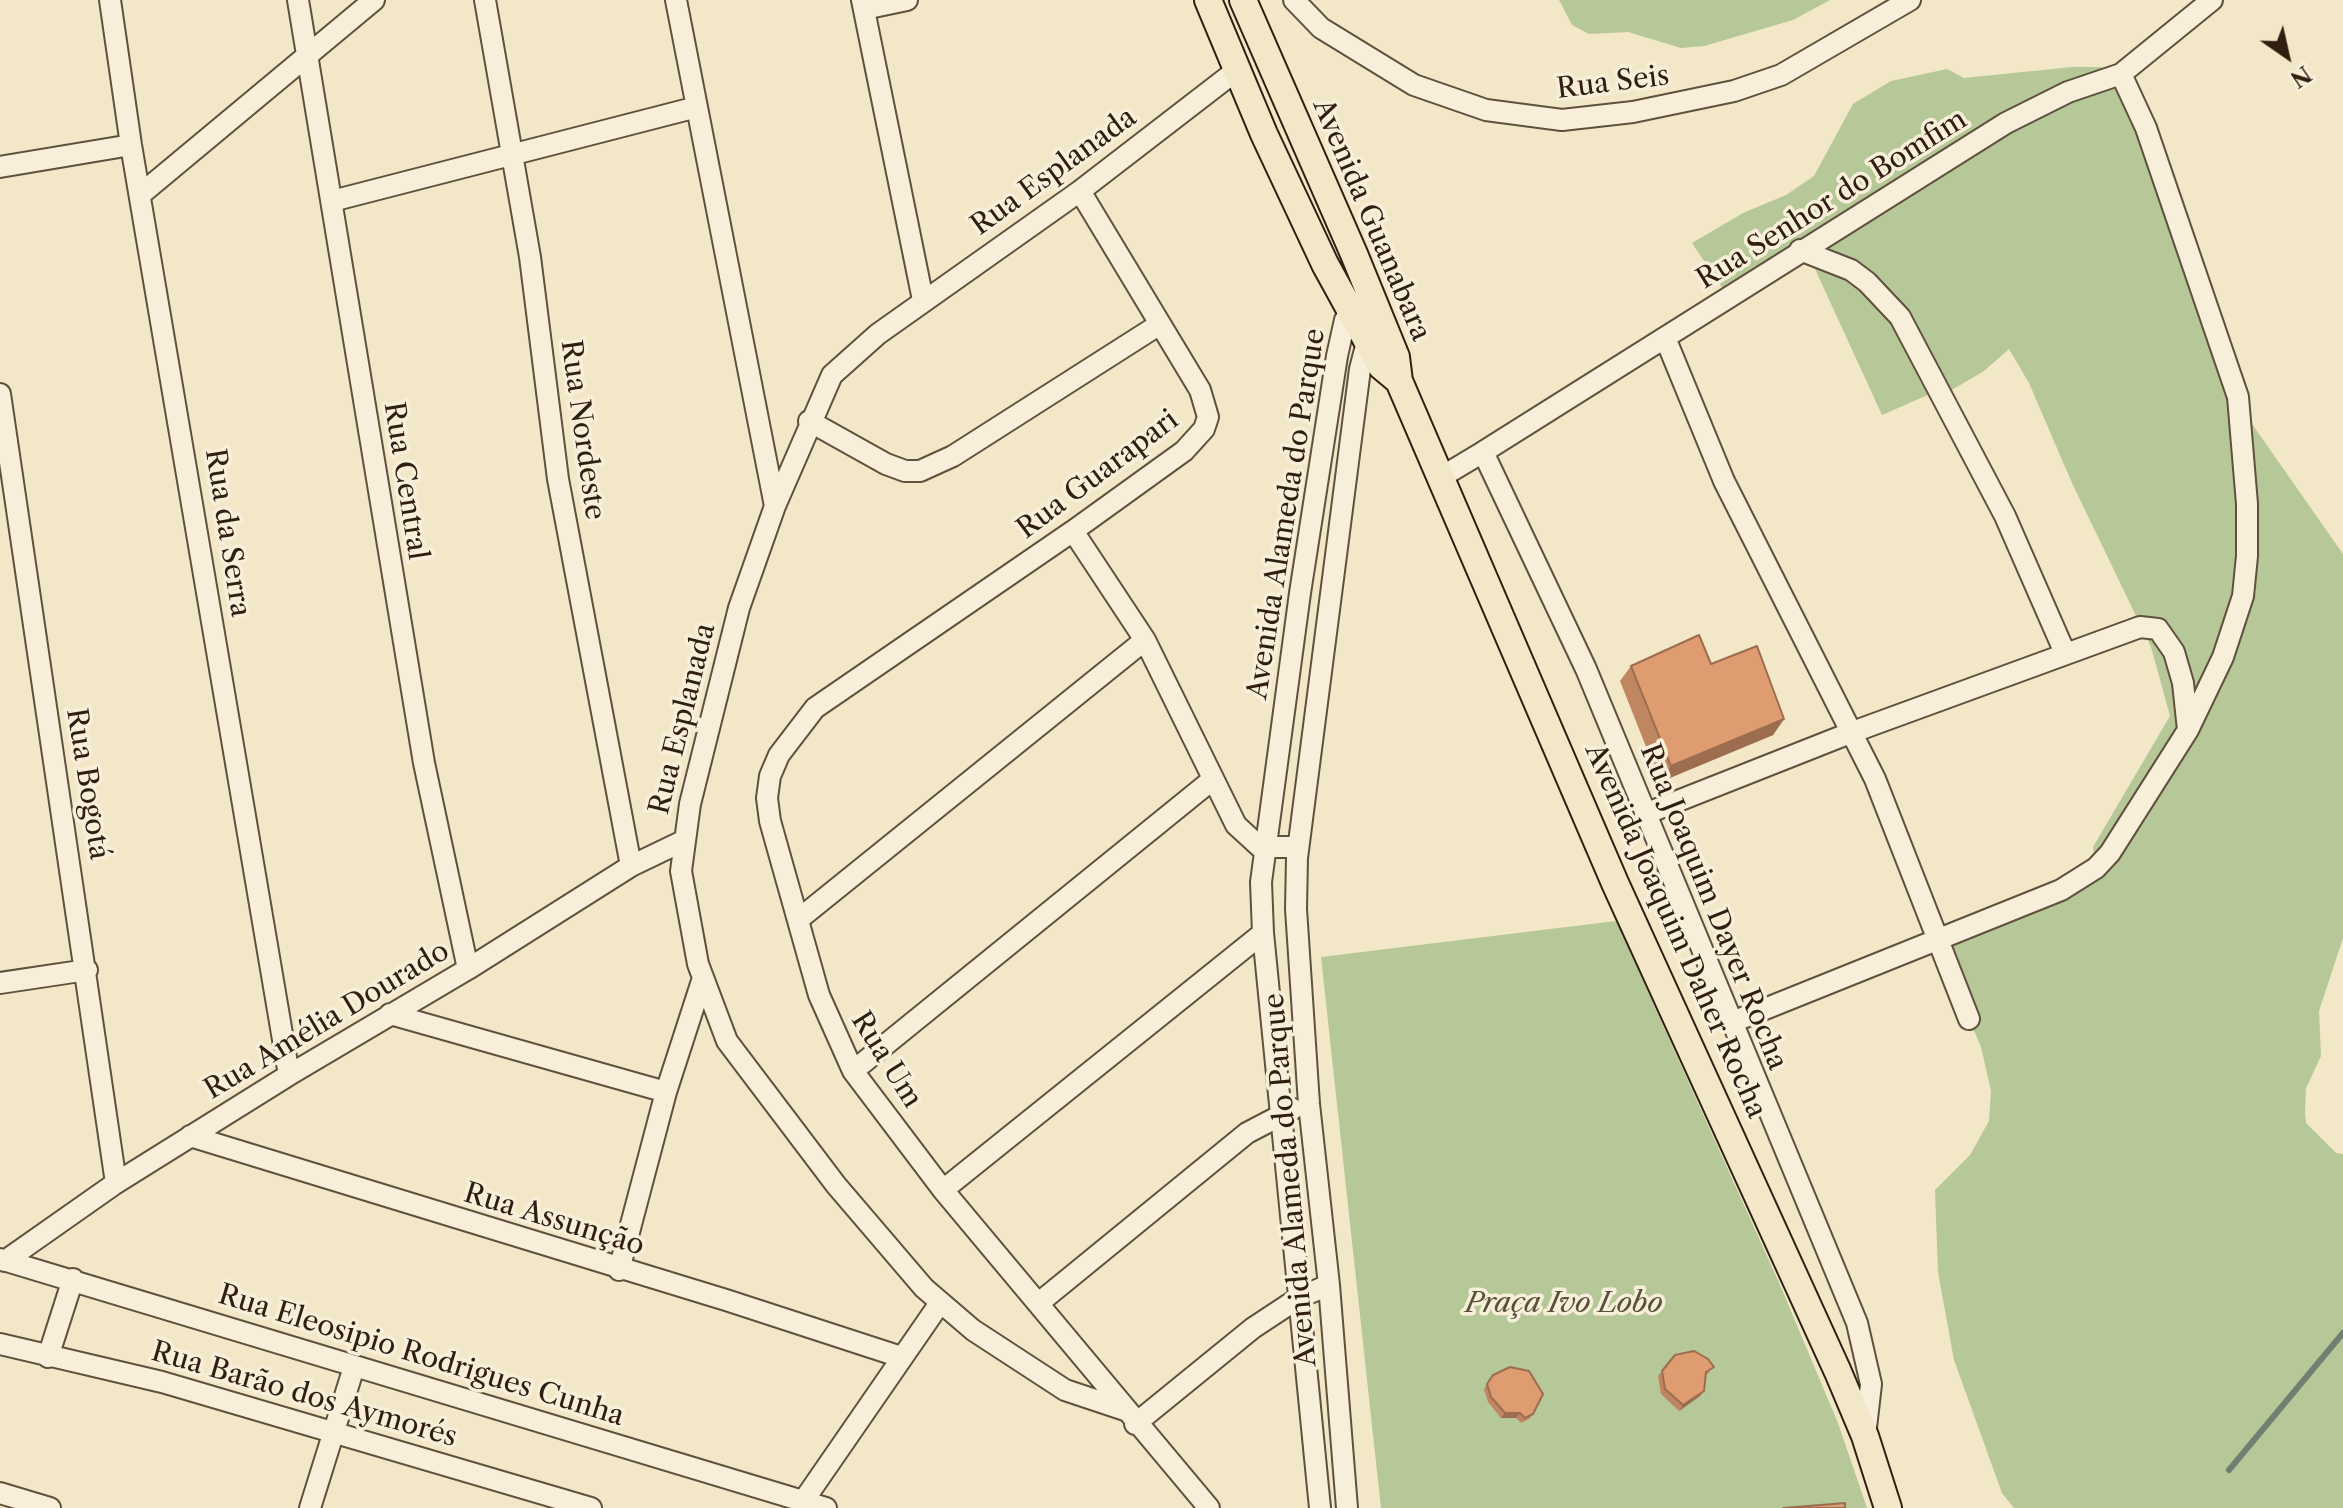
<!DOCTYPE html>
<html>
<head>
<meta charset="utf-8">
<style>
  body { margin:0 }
  #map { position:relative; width:2343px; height:1508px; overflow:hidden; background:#f2e7c6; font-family:"Libre Caslon Text",serif }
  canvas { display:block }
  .north { position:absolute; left:2247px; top:16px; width:80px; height:80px; -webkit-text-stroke:6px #f7efda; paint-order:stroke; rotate:146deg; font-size:22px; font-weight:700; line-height:32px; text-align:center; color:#301e10 }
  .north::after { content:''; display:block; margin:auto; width:28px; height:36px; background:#301e10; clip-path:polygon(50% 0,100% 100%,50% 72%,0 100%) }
</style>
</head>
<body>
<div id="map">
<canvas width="2343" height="1508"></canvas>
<div class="north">N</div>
</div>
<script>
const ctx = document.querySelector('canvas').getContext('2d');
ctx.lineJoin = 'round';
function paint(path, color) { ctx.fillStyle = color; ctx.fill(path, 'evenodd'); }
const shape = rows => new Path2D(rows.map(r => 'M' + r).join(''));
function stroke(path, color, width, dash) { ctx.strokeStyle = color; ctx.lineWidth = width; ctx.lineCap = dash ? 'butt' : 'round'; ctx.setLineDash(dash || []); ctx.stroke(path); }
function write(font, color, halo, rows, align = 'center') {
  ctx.font = font + ' "Libre Caslon Text",serif'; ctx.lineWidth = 7; ctx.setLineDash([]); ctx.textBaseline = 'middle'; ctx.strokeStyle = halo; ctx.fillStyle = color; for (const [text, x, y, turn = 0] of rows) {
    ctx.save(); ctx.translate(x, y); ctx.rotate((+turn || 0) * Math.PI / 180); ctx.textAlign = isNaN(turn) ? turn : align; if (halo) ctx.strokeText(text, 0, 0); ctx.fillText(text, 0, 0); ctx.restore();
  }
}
paint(shape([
  [1559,0,1830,0,1793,20,1704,46,1681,48,1628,32,1589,34,1572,25],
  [2072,67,2101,67,2135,88,2250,421,2343,554,2343,938,2319,1011,2321,1056,2306,1088,2305,1112,2306,1123,2336,1153,2343,1154,2343,1508,2014,1508,2002,1493,1954,1360,1938,1272,1935,1190,1970,1155,1989,1121,1991,1091,1981,1047,1941,953,1952,940,2095,861,2093,847,2170,716,2151,647,2072,483,2029,383,2009,349,1984,371,1950,391,1930,394,1882,415,1804,245,1725,292,1692,243,1743,213,1786,195,1814,176,1853,104,1891,81,1947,69,1964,78],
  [1616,921,1780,1285,1838,1423,1867,1508,1381,1508,1321,957]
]), '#b6c798');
stroke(shape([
  [2229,1470,2343,1333]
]), '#717f70', 6);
const minor = shape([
  [110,0,131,145,289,1075],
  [298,0,424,763,468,969],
  [485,0,530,257,558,479,631,866],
  [676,0,775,506],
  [862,0,923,300],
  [1294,0,1321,28,1414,85,1486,110,1562,120,1633,112,1734,91,1781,75,1910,0],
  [864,9,907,0],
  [0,167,131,145],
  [1080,191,1200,390,1208,417,1204,429,1184,451,1073,531,815,708,779,755,770,776,767,798,770,821,819,995,853,1071,943,1190,1209,1508],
  [141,194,374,0],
  [332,201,697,107],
  [1800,250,1851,270,1867,282,1900,317,2005,516,2065,653],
  [1666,340,1724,481,1875,779,1969,1019],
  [0,394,116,1183],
  [809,421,886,464,905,471,920,471,953,456,1160,324],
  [1483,452,2006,123,2068,92,2121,74,2212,0],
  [1443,476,1483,452,1586,669,1857,1323,1871,1384,1865,1436],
  [1073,531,1145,640,1236,825,1260,847,1298,847],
  [1645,814,1850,733,2140,627,2158,629,2174,652,2183,683,2188,730],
  [799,919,1145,640],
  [0,983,87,970],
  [390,1014,666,1092],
  [1730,1023,2061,890,2096,868,2110,853,2188,730,2223,657,2243,596,2247,556,2247,504,2238,397,2146,128,2121,74],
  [853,1071,1212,780],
  [190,1136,726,1300,901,1357],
  [943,1190,1263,933],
  [0,1259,826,1508],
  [5,1261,116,1183,289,1075,468,969,631,866,683,841],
  [619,1270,666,1092,702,981],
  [1040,1302,1247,1133,1293,1109],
  [0,1344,162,1382,591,1508],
  [48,1357,73,1279],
  [1125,1410,1065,1390,973,1330,924,1288,836,1185,727,1041,698,964,681,871,690,804,739,608,775,506,832,375,878,334,1080,191,1237,70],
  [1135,1424,1253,1328,1300,1297,1329,1285],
  [0,1493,50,1508],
  [804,1500,940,1303],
  [310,1508,354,1367],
  [1320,1508,1263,933,1261,882,1300,593,1337,356,1345,320,1357,303],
  [1347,1508,1329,1285,1309,1104,1296,909,1297,858,1360,369,1366,346,1373,338]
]);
const major = shape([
  [1208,0,1264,134,1325,264,1381,366,1399,381],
  [1243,0,1354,254,1396,357,1399,381,1615,883,1838,1372,1865,1436,1888,1508]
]);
stroke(minor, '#60503e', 24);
stroke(major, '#301e10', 30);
stroke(minor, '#f7efda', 20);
stroke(major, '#f2e7c6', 26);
paint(shape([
  [1711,664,1784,719,1773,735,1660,782,1620,681,1631,666],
  [1675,1355,1710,1372,1706,1375,1700,1396,1679,1411,1661,1394,1658,1376],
  [1493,1375,1533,1414,1529,1419,1521,1423,1516,1418,1501,1418,1488,1402,1484,1389]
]), '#c08661');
paint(shape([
  [1784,719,1773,735,1660,782,1671,766],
  [1704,1391,1700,1396,1679,1411,1683,1405],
  [1505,1413,1520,1413,1516,1418,1501,1418]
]), '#9c6d4f');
const building = shape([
  [1699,635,1711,664,1757,646,1784,719,1671,766,1631,666,1699,635],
  [1694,1351,1708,1359,1714,1367,1706,1372,1704,1391,1683,1405,1665,1389,1662,1371,1675,1355,1694,1351],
  [1510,1367,1529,1371,1543,1394,1533,1414,1525,1418,1520,1413,1505,1413,1491,1397,1487,1384,1493,1375,1510,1367],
  [1845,1503,1845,1508,1783,1508,1845,1503]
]);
paint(building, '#df9c71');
stroke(building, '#9c6d4f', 2);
write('28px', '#301e10', '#f7efda', [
  ["Rua Seis",1613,83,-7],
  ["Rua Esplanada",1054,172,-36],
  ["Rua Senhor do Bomfim",1832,200,-32],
  ["Avenida Guanabara",1371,220,67],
  ["Rua Nordeste",582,430,82],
  ["Rua Guarapari",1098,475,-37],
  ["Rua Central",405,481,81],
  ["Avenida Alameda do Parque",1287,514,-81],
  ["Rua da Serra",227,533,81],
  ["Rua Esplanada",683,719,-76],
  ["Rua Bogotá",87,784,81],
  ["Rua Joaquim Dayer Rocha",1713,907,68],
  ["Avenida Joaquim Daher Rocha",1675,931,66],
  ["Rua Amélia Dourado",327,1021,-31],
  ["Rua Um",886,1060,58],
  ["Avenida Alameda do Parque",1291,1180,-95],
  ["Rua Assunção",554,1220,17],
  ["Rua Eleosipio Rodrigues Cunha",421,1356,17],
  ["Rua Barão dos Aymorés",304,1395,16]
]);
write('italic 28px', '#585139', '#f7efda', [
  ["Praça Ivo Lobo",1564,1304]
]);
</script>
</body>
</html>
